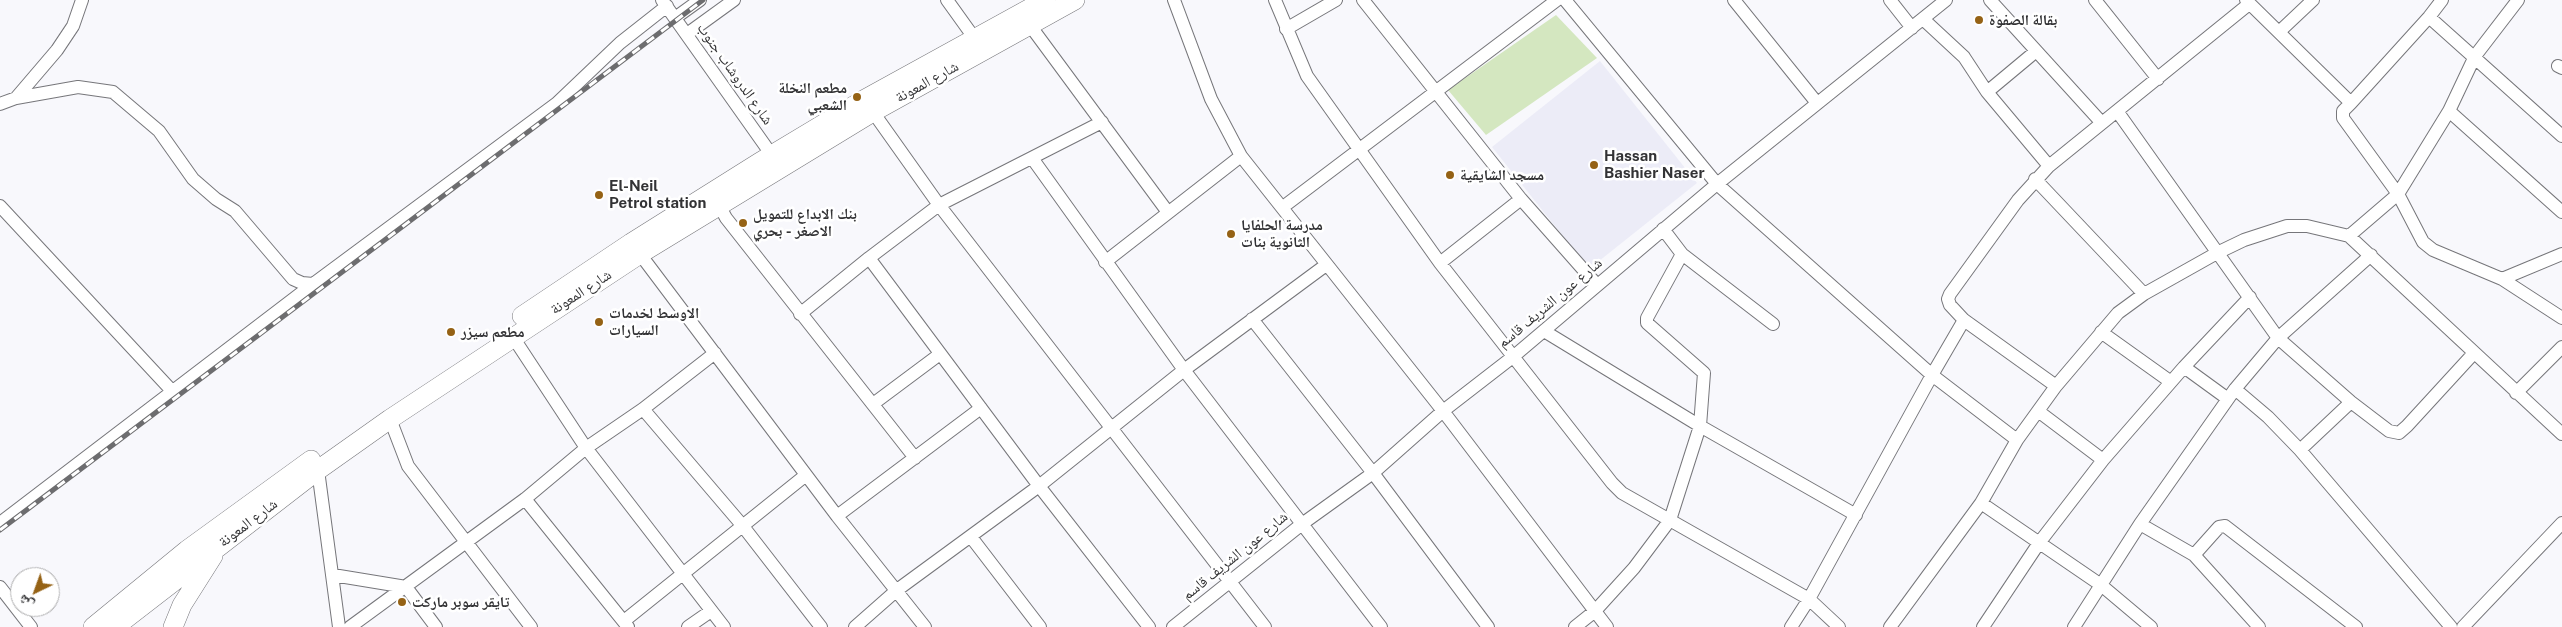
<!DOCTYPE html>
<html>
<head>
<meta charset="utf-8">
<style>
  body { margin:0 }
  #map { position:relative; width:2562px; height:627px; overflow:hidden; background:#f8f8fc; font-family:"Public Sans","Noto Naskh Arabic",sans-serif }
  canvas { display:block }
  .north { position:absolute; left:10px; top:567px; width:50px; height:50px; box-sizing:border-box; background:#fff; border:1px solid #adadae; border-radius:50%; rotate:222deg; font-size:14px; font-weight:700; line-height:20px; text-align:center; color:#333335 }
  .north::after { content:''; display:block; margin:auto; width:18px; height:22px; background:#956215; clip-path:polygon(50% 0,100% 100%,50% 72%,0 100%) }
</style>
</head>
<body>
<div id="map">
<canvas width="2562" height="627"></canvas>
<div class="north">ش</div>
</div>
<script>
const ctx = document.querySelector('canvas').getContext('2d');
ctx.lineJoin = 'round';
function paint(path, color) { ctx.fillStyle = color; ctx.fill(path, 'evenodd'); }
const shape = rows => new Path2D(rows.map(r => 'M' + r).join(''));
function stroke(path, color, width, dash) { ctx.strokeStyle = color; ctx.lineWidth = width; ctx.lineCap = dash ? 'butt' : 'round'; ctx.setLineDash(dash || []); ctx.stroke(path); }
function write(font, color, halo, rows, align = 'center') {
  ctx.font = font + ' "Public Sans","Noto Naskh Arabic",sans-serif'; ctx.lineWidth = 5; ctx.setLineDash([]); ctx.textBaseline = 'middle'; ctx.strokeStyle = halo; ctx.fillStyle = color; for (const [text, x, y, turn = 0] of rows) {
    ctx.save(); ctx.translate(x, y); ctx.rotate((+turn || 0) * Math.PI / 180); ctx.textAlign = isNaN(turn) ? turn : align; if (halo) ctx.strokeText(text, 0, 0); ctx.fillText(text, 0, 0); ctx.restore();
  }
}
paint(shape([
  [1600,61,1697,183,1589,269,1492,147]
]), '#ececf7');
paint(shape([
  [1556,15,1597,58,1486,135,1448,90]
]), '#d4e7c0');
const minor = shape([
  [662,0,776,161],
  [947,0,975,39],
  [1174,0,1211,99,1241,156,1443,411,1607,627],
  [1275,0,1307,76,1440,263,1612,483,1622,493,1809,599,1839,627],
  [1363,0,1521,199,1597,285],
  [1565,0,1717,184,1932,375,2017,440],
  [1734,0,1817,103],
  [1890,0,1912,28],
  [1990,0,2101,122],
  [2095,0,2158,79],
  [2246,0,2351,103,2343,111,2343,118,2398,194,2423,242,2433,250,2502,279,2562,318],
  [2429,17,2562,136],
  [675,18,700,0],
  [1923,19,1964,57,1987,92,2049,166],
  [1029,24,1167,211],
  [1286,29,1336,0],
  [2279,32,2313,0],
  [687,34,734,0],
  [2558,66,2562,68],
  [1987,92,2035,52],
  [16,98,57,50,73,26,82,0],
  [2351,103,2429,17,2442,0],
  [0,104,16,98,78,87,113,92,159,131,193,179,216,199,235,211,293,279,302,283,313,284,557,103,620,43,667,6],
  [2117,111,2278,338,2351,402,2389,431,2399,433,2407,426,2474,353],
  [2449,111,2562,212],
  [873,112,939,205,1265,627],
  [1032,158,1184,370,1381,627],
  [2035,179,2144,294],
  [719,205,726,218,915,458],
  [0,206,173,392],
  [1283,207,1557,0],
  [1663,229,1682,254,1773,324],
  [2349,236,2398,194,2449,111,2475,56,2518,0],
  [640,254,837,516,925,627],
  [869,258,1039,486,1149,627],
  [1105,262,1241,156],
  [1440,263,1521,199],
  [2502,279,2562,254],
  [800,314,869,258,939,205,1102,122],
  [1252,319,1373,473,1488,627],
  [1544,331,1700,426,1856,515],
  [2101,332,2171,382],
  [513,337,586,448,724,627],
  [2184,367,2228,399],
  [2056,386,1964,320,1950,305,1948,299,1950,294,2018,200,2049,166,2249,4],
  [2235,389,2268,417,2300,450,2451,627],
  [2516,393,2562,347],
  [873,404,940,354],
  [643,409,742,525,821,627],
  [2038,411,2103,460],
  [390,419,408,466,531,627],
  [2300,450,2351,402],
  [318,470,339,627],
  [525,499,628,627],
  [1981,503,2101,585,2151,627],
  [837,516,981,408],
  [0,523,313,284],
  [2140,524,2194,555,2259,627],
  [971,537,1040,627],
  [2194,555,2219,527,2225,526,2356,627],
  [333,575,406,587,436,627],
  [0,587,31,627],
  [624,621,806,475],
  [350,627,525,499,586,448,643,409,715,353],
  [688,627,711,611],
  [855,627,897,590,1039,486,1184,370,1326,265],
  [1173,627,1302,524,1373,473,1443,411,1514,356,1717,184,1946,0],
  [1575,627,1595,611,1634,568,1670,520,1700,426,1704,373,1647,323,1647,318,1682,254],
  [1791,627,1809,599,1932,375,1964,320],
  [1890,627,1981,503,2017,440,2056,386,2118,313,2144,294,2217,253,2244,240,2287,226,2307,226,2349,236,2562,434],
  [1983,627,2039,543,2103,460,2184,367,2250,297],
  [2074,627,2140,524,2235,389,2278,338,2371,255],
  [2463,627,2562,523]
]);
const highway = shape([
  [522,316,631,243,760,162,865,99,1045,0],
  [93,627,187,550,311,460],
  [115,627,318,470,390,419,640,254,873,112,1075,0],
  [173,627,182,605,213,556]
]);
stroke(minor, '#76767a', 14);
stroke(highway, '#76767a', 20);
stroke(minor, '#fff', 12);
stroke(highway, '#fff', 19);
const rail = shape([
  [0,530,703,0]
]);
stroke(rail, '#6d6d6f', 5);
stroke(rail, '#fff', 3, [9]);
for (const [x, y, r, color] of [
  [1979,20,5,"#956215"],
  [857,97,5,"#956215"],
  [1594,165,5,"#956215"],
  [1450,175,5,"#956215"],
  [599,195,5,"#956215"],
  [743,223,5,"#956215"],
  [1231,234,5,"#956215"],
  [599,322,5,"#956215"],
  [451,332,5,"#956215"],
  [402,602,5,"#956215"]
]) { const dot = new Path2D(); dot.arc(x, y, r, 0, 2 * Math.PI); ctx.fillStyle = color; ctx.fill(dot); stroke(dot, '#fff', 2); }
write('bold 15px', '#333335', '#fff', [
  ["بقالة الصفوة",1989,20],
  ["مطعم النخلة",847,88,"right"],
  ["الشعبي",847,105,"right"],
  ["Hassan",1604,156],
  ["Bashier Naser",1604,173],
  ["مسجد الشايقية",1460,175],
  ["El-Neil",609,186],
  ["Petrol station",609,203],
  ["بنك الابداع للتمويل",753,214],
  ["الاصغر - بحري",753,231],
  ["مدرسة الحلفايا",1241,225],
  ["الثانوية بنات",1241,242],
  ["الاوسط لخدمات",609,313],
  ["السيارات",609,330],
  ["مطعم سيزر",461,332],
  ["تايقر سوبر ماركت",412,602]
], 'left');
write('15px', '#333335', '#fff', [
  ["شارع الدروشاب جنوب",735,74,55],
  ["شارع المعونة",927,82,-29],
  ["شارع المعونة",581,292,-33],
  ["شارع عون الشريف قاسم",1550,303,-40],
  ["شارع المعونة",248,523,-37],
  ["شارع عون الشريف قاسم",1235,556,-39]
]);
</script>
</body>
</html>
